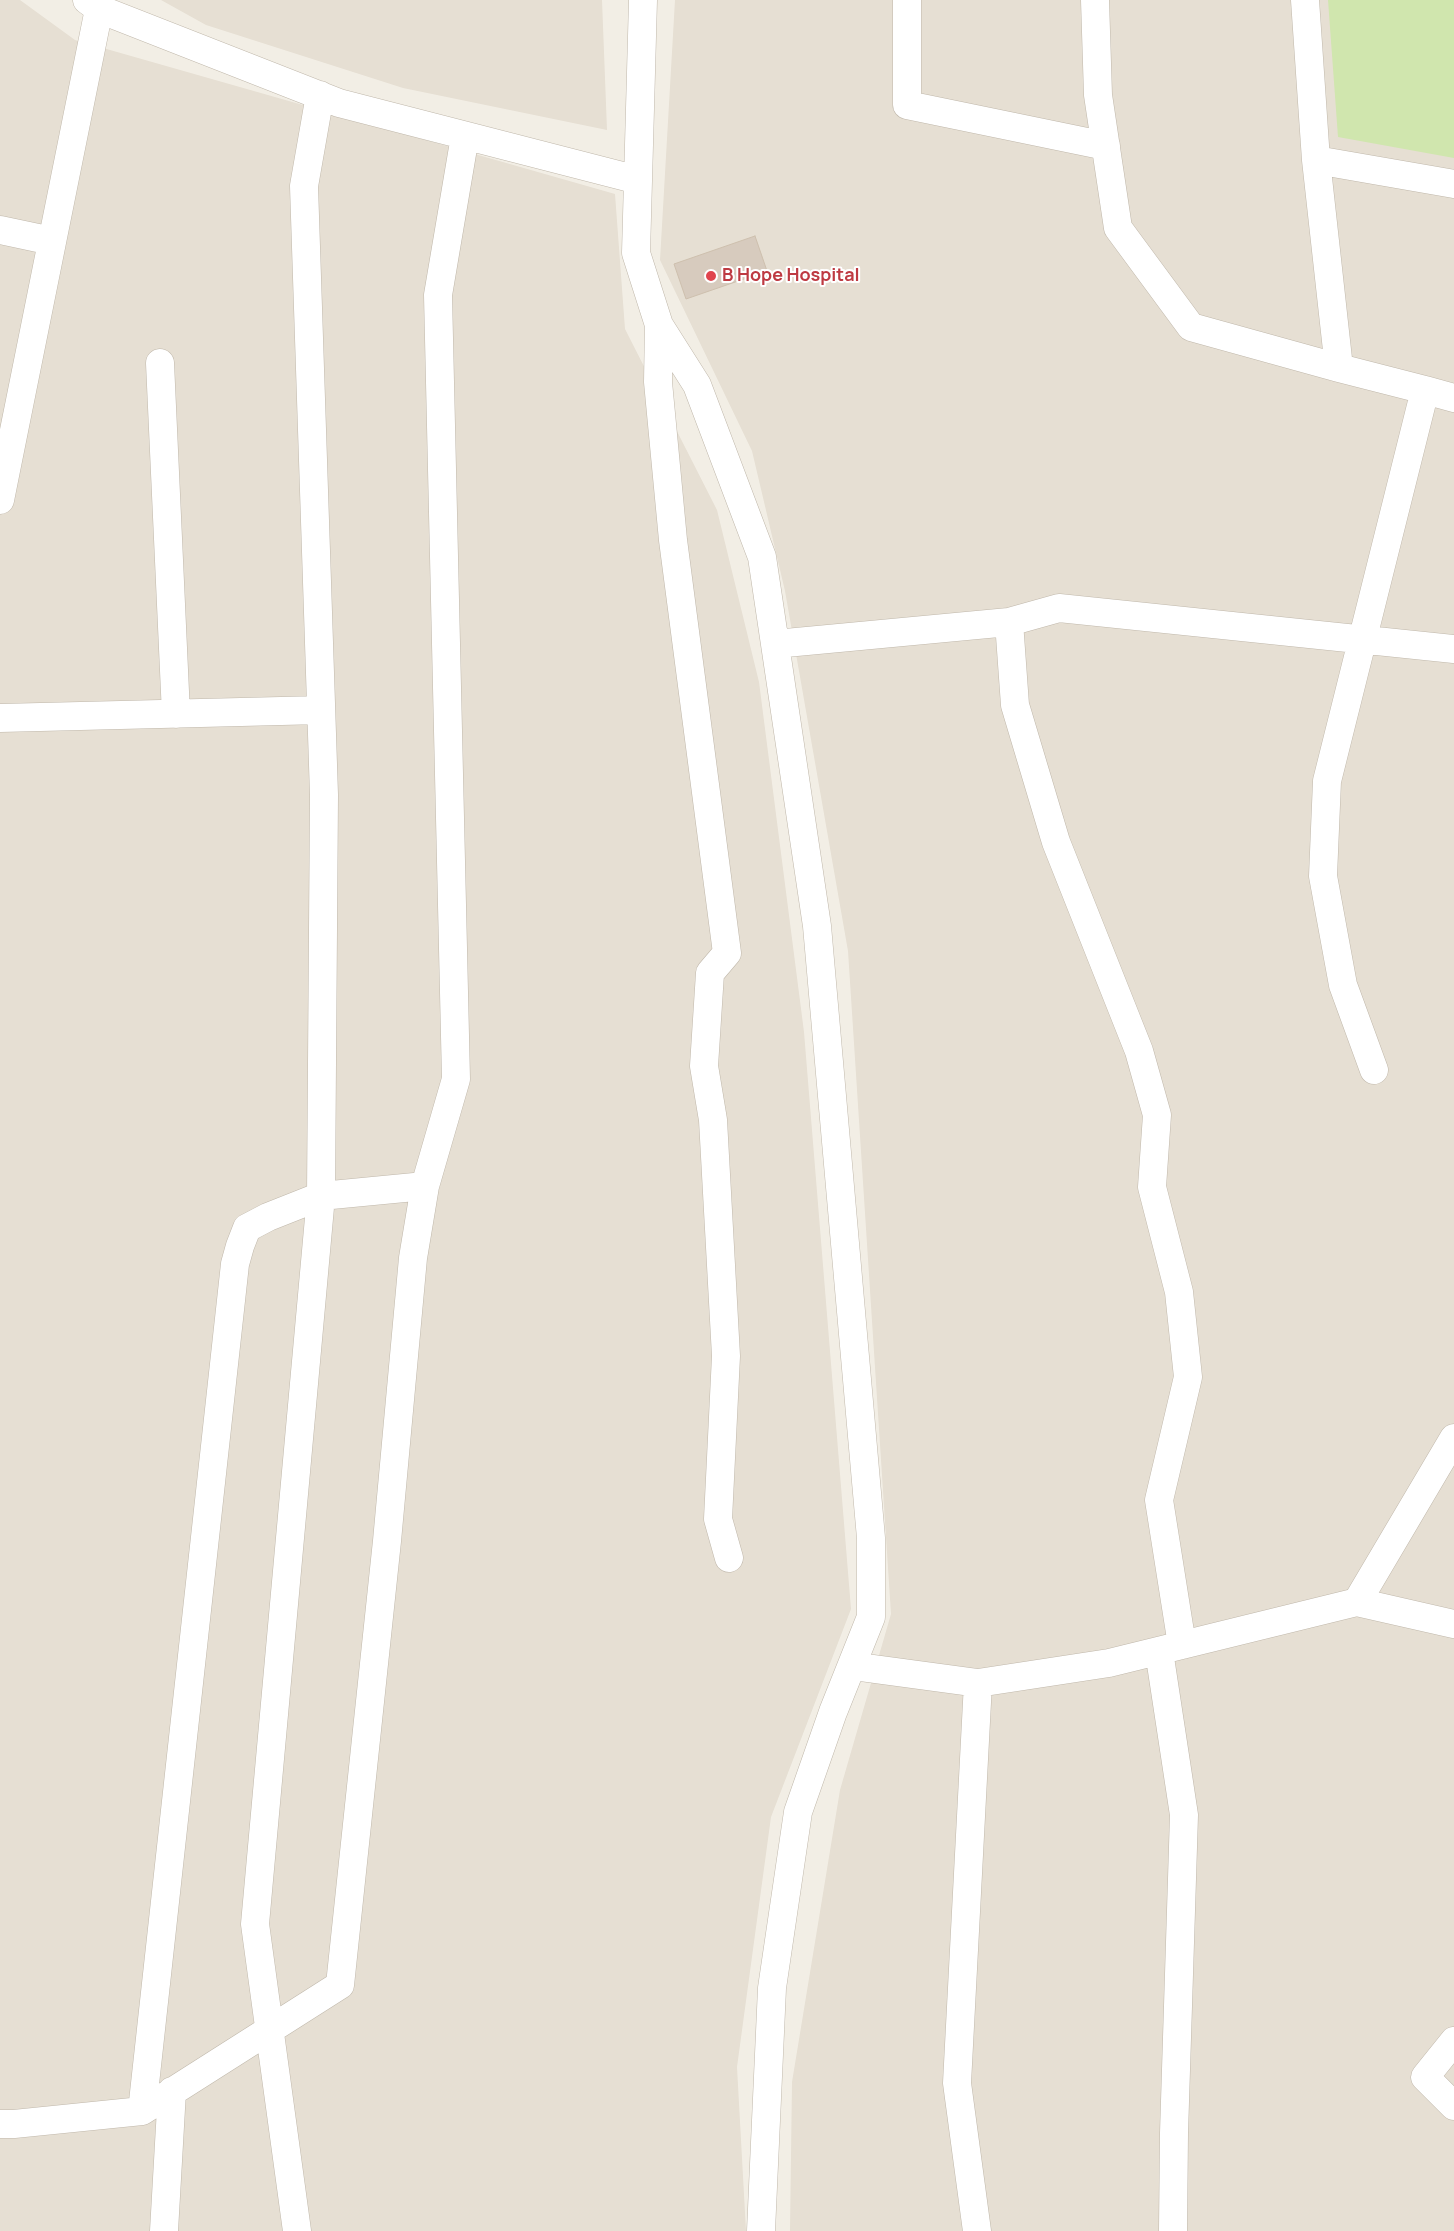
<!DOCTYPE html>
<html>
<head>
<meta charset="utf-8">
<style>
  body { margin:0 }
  canvas { display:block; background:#f2eee5 }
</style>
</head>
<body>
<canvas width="1454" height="2231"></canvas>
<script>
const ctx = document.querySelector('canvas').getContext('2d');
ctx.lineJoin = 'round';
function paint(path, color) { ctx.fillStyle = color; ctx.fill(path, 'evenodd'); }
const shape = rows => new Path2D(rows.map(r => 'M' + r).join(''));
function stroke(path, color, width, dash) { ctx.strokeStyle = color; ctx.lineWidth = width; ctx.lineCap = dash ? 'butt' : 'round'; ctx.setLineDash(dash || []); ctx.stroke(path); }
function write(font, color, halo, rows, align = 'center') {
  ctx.font = font + ' Manrope,sans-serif'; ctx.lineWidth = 4; ctx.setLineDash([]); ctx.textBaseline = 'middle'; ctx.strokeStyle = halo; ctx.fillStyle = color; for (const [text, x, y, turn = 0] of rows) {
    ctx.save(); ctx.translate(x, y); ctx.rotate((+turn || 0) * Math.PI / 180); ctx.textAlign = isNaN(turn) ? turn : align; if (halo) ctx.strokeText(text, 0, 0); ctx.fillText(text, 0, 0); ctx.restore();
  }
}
paint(shape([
  [0,0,20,0,75,40,615,194,625,329,717,510,759,682,804,1032,851,1609,771,1817,737,2067,746,2231,0,2231],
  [161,0,602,0,607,130,403,88,206,25],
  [675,0,1454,0,1454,2231,790,2231,792,2082,840,1790,891,1614,848,951,785,591,752,451,660,260]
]), '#e6dfd3');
paint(shape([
  [1328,0,1454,0,1454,158,1338,137]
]), '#d0e6ae');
const building = shape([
  [755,236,767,271,686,299,674,264,755,236]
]);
paint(building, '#d7cbbe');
stroke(building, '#cec0ae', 1);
const minor = shape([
  [87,0,99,9,339,103,638,180],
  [643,0,636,253,659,325,697,385,762,557,817,926,871,1538,871,1617,833,1712,798,1812,772,1988,761,2231],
  [907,0,907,105,1106,146],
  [1095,0,1098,95,1118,228,1191,327,1339,368,1425,390,1327,781,1323,876,1343,985,1374,1070],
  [1305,0,1316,160,1339,368],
  [1316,160,1454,184],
  [0,230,52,241],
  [659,325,658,382,673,540,727,953,710,973,704,1066,713,1120,726,1356,718,1519,729,1558],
  [160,363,176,714],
  [1425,390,1454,398],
  [0,500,99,9],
  [1009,622,1015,705,1056,842,1139,1051,1157,1115,1152,1187,1179,1292,1188,1377,1159,1500,1182,1645],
  [775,644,1009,622,1059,608,1454,649],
  [0,718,321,710],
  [1357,1602,1454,1438],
  [1159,1651,1184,1815,1174,2133,1173,2231],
  [852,1666,978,1683,1109,1663,1357,1602,1454,1624],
  [1454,2041,1425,2077,1454,2106],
  [142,2111,235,1264,240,1246,247,1228,268,1217,321,1196,425,1186],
  [0,2124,14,2124,142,2111,340,1985,387,1541,413,1258,425,1186,456,1079,438,295,465,136],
  [164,2231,172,2091],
  [297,2231,255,1924,321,1196,324,795,304,186,320,95],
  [977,2231,957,2083,978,1683]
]);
stroke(minor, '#c0b8ab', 29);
stroke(minor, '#fff', 28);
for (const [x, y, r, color] of [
  [711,276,6,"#e0444e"]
]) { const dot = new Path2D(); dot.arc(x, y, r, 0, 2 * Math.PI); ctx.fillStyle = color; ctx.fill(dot); stroke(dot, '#fff', 2); }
write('bold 18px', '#be3a42', '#fff', [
  ["B Hope Hospital",722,276]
], 'left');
</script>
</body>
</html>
